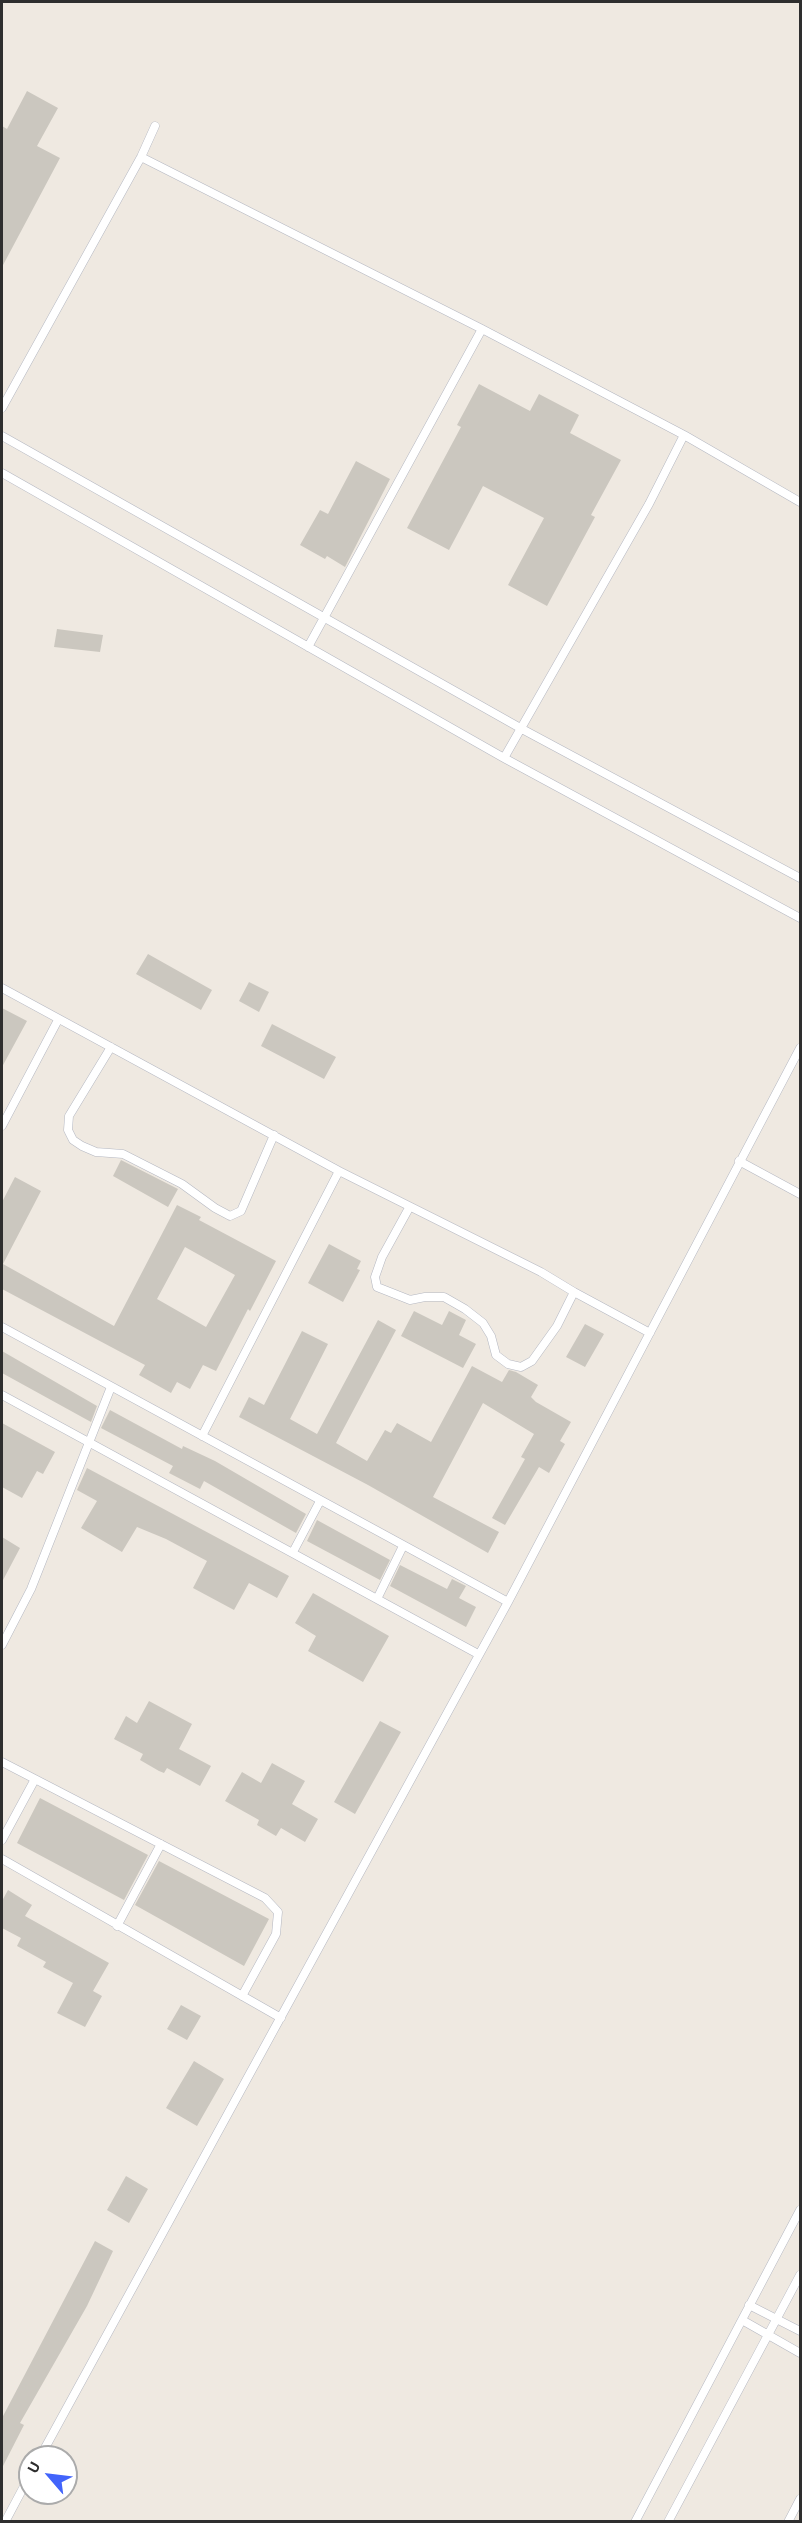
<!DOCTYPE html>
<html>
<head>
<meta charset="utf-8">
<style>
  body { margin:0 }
  #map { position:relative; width:802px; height:2523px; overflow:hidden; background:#efe9e1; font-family:"Alegreya Sans",sans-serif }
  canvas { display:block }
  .frame { position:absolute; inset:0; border:3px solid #2e2e2e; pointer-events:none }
  .north { position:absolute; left:18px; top:2445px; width:60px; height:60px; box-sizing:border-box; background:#fff; border:2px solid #ababab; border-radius:50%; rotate:298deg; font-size:16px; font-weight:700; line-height:24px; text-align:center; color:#2e2e2e }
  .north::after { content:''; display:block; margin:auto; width:21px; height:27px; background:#4264fb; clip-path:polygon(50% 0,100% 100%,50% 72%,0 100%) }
</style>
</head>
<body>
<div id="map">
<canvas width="802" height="2523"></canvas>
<div class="frame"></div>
<div class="north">U</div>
</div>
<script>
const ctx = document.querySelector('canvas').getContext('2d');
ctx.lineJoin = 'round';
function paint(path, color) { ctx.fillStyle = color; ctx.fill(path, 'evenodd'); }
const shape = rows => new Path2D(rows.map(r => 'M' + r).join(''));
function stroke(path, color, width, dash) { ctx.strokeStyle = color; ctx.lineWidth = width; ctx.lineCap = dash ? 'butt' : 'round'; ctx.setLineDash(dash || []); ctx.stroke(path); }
paint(shape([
  [27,91,58,108,37,146,60,158,2,267,2,126,7,129],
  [479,384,530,411,539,394,579,415,570,433,621,460,591,515,595,517,547,606,508,585,544,518,483,486,449,550,407,528,461,427,457,425],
  [356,461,390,479,345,567,327,556,325,559,300,545,320,510,328,514],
  [57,629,103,635,100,652,54,647],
  [148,954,212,990,201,1010,136,974],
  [249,982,269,992,259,1012,239,1001],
  [2,1008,27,1021,2,1067],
  [272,1024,336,1057,324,1079,261,1046],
  [121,1160,178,1189,168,1207,113,1176],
  [15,1177,41,1191,3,1264,114,1326,177,1205,201,1217,199,1220,276,1261,250,1311,248,1309,216,1371,203,1365,190,1389,177,1382,171,1393,139,1375,145,1365,2,1289,2,1202],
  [185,1247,235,1275,206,1327,157,1299],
  [329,1244,361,1261,357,1269,360,1270,343,1302,308,1283],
  [414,1311,442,1325,449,1311,466,1320,459,1335,476,1344,463,1368,401,1336],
  [378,1320,396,1330,336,1443,367,1461,385,1430,391,1433,397,1423,431,1442,472,1366,502,1382,509,1370,516,1372,538,1385,531,1397,536,1402,571,1422,560,1441,565,1444,549,1473,539,1467,505,1525,492,1518,525,1459,521,1457,534,1434,483,1403,433,1497,499,1532,488,1553,368,1485,239,1417,249,1397,264,1405,302,1331,328,1344,290,1419,317,1434],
  [585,1324,604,1334,585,1367,566,1357],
  [2,1351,97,1406,91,1422,2,1373],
  [110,1410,182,1449,183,1446,215,1461,306,1514,296,1533,204,1481,200,1489,169,1473,173,1466,101,1428],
  [2,1423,55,1452,43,1474,37,1471,22,1498,2,1487],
  [87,1468,289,1576,277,1598,249,1583,234,1610,193,1588,207,1561,166,1539,137,1527,122,1552,81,1528,97,1501,77,1490],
  [317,1520,390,1560,380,1580,307,1541],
  [2,1537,20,1548,2,1582],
  [400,1565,447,1589,452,1579,466,1586,459,1598,476,1607,466,1627,390,1586],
  [313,1593,389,1636,363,1682,308,1651,316,1636,295,1623],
  [149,1701,192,1724,179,1749,211,1766,200,1786,167,1768,164,1773,159,1771,140,1760,143,1754,114,1739,126,1716,137,1723],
  [380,1721,401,1732,355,1814,334,1802],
  [272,1763,305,1781,292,1804,318,1819,305,1842,281,1828,276,1836,257,1825,259,1820,225,1801,242,1772,261,1783],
  [40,1798,148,1855,124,1900,17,1843],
  [159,1861,269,1919,244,1966,135,1905],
  [8,1890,32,1905,25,1916,109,1963,93,1991,102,1996,85,2027,57,2013,73,1983,43,1967,46,1962,17,1946,21,1938,2,1928,2,1901],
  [181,2005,201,2016,187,2040,167,2029],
  [194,2061,224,2079,197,2126,166,2108],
  [126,2176,148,2189,129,2223,107,2210],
  [95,2241,113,2251,87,2306,20,2423,24,2425,2,2468,2,2418]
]), '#cbc7bf');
const service = shape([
  [141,157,482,329,684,435,800,502],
  [2,408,141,157,155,126],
  [2,436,522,729,800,878],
  [2,473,504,758,800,918],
  [308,647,482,329],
  [504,758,649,504,684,435],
  [2,988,339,1171,541,1272,574,1292,557,1326,532,1361,521,1367,508,1364,496,1355,491,1336,483,1323,465,1309,444,1297,425,1297,410,1300,377,1287,375,1277,382,1257,409,1208],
  [111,1047,69,1116,68,1130,73,1140,82,1146,96,1152,123,1154,182,1184,215,1208,230,1216,241,1211,274,1135],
  [2,1126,58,1020],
  [739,1161,800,1194],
  [574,1292,650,1333],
  [2,1327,508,1602],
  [2,1395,478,1654],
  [202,1436,339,1171],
  [293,1552,320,1501],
  [377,1599,403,1546],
  [2,1645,31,1589,111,1387],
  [2,1762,265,1898,278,1912,276,1934,242,1996],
  [2,1840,34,1781],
  [2,1859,281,2018],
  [117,1926,161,1844],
  [749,2305,800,2331],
  [742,2320,800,2353],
  [40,2457,508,1602,800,1048],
  [5,2522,30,2475],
  [635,2522,800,2210],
  [668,2522,800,2275],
  [788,2522,800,2499]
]);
stroke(service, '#b4b7c1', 9);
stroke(service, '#fff', 8);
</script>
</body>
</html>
